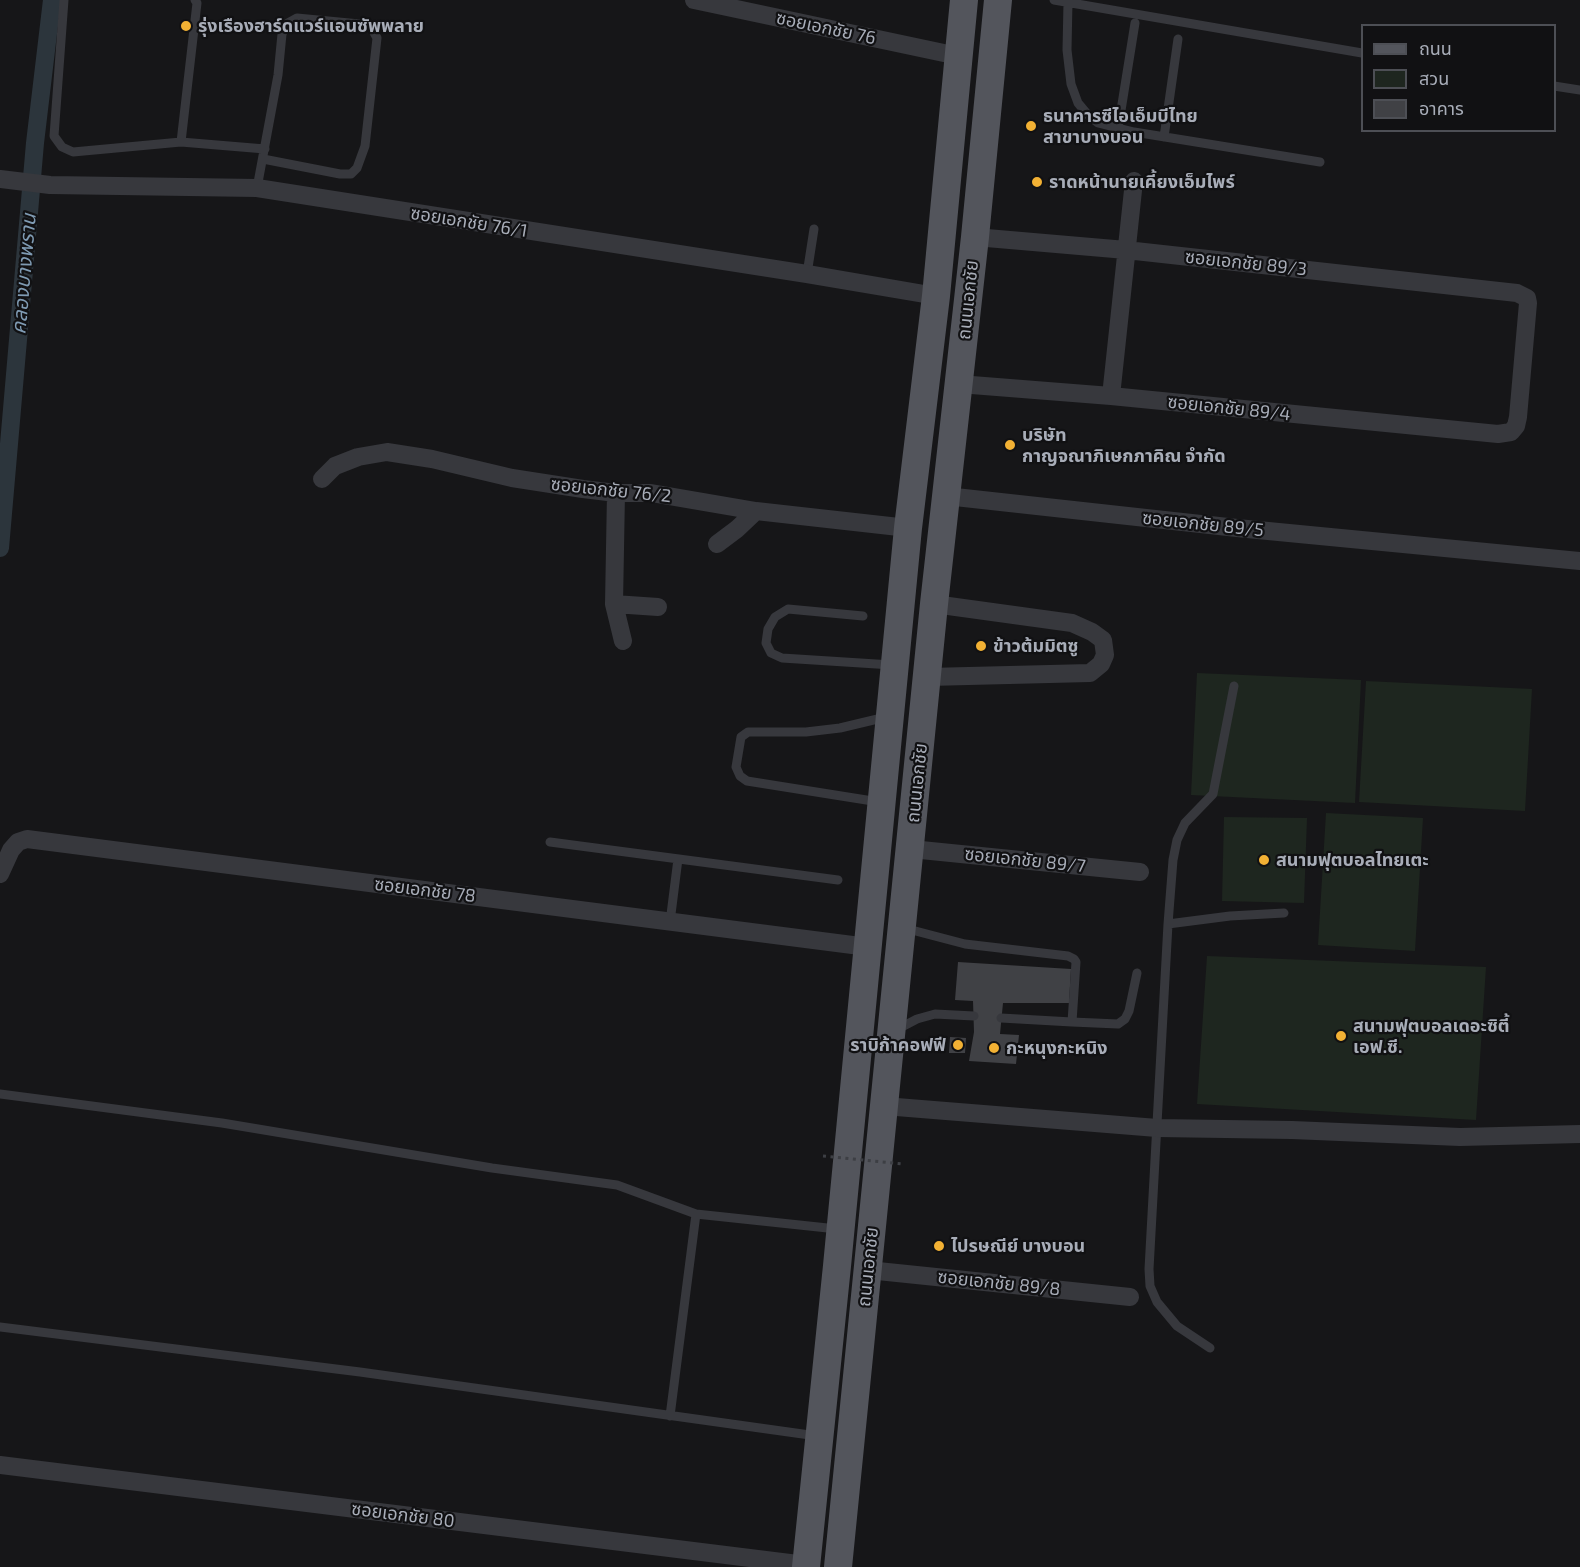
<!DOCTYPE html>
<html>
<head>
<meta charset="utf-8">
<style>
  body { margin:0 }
  #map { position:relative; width:1580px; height:1567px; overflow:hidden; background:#161618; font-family:"Exo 2","Noto Sans Thai",sans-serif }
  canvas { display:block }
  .legend { position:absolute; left:1361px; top:24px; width:195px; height:108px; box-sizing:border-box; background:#111113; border:2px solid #4d4f55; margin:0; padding:8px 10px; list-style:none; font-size:18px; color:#a8adb8 }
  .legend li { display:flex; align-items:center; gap:12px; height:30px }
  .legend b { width:30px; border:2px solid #4d4f55 }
</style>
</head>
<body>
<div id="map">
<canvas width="1580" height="1567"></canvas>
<ul class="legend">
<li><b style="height:8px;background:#53555c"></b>ถนน</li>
<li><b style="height:16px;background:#1e261f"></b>สวน</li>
<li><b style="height:16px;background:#404145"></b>อาคาร</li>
</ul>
</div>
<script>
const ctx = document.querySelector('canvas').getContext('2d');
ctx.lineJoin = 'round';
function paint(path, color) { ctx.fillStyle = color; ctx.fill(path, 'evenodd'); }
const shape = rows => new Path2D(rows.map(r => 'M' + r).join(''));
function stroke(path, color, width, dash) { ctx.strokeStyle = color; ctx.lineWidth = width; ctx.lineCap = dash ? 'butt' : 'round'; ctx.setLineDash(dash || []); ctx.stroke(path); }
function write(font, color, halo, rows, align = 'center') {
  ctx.font = font + ' "Exo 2","Noto Sans Thai",sans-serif'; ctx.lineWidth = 4.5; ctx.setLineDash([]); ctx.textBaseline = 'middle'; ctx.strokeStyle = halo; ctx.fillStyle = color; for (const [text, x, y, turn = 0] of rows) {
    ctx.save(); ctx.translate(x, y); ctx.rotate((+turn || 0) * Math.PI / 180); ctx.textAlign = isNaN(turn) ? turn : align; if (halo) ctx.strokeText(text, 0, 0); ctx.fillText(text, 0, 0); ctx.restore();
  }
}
paint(shape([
  [1197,673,1361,680,1355,803,1191,795],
  [1366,681,1532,689,1525,811,1359,802],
  [1326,813,1423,818,1415,951,1318,945],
  [1224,817,1307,818,1304,903,1222,901],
  [1207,956,1486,967,1476,1120,1197,1104]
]), '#1e261f');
stroke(shape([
  [0,548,35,143,52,0]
]), '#2c353c', 18);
paint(shape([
  [958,962,1071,969,1069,1003,1003,1003,1000,1034,1019,1035,1016,1064,969,1061,974,1032,973,1001,955,1000],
  [950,1037,966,1038,965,1053,949,1053]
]), '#404145');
stroke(shape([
  [64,0,54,136,62,147,73,152,181,142,265,149],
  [1054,0,1362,53],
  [1068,2,1067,50,1071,84,1078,103,1088,115,1098,123,1134,132,1320,162],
  [1554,86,1580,90],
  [1118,129,1135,23],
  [1164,137,1178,39],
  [181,142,197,3,195,0],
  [257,188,278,75,282,34,288,23,297,18,370,25,377,38,365,146,357,168,351,174,340,174,263,159],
  [807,274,814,229],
  [863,616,788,609,775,617,768,629,766,643,771,653,782,658,892,665],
  [879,802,747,781,740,776,736,767,741,737,748,732,806,732,840,728,886,717],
  [550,842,838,880],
  [670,922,678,859],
  [1168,924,1230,916,1284,913],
  [904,928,965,944,1068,956,1074,959,1076,962,1072,1022,1001,1018],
  [1072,1022,1118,1024,1125,1019,1129,1011,1137,973],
  [896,1030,917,1019,935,1014,974,1016],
  [0,1094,222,1123,492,1168,617,1185,696,1214,837,1229],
  [0,1327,360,1372,817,1436],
  [1210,1348,1177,1326,1157,1302,1150,1286,1149,1269,1168,924,1173,860,1177,840,1185,823,1213,794,1234,686],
  [670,1416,696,1214]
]), '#37383d', 9);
stroke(shape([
  [694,0,958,56],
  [0,179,50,185,257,188,807,274,936,296],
  [959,384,1111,396,1498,434,1511,432,1516,426,1518,417,1528,303,1527,298,1517,293,1126,250,975,237],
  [1111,396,1134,181],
  [322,479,335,466,358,457,387,452,432,459,512,478,583,489,616,493,651,493,756,511,908,528],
  [616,493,614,604,623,641],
  [946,496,1237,528,1580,561],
  [717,544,737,529,756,511],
  [614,604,658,607],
  [928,677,1090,673,1101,664,1105,655,1103,640,1092,632,1072,623,934,604],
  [911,849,1140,872],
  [0,874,11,850,18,842,27,839,868,947],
  [884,1106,1157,1128,1292,1130,1460,1137,1580,1134],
  [868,1270,1130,1297],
  [0,1465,806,1565]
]), '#37383d', 18);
stroke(shape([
  [806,1567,837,1266,908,528,936,296,964,0],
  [838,1567,934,604,975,237,998,0]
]), '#53555c', 28);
stroke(shape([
  [823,1156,902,1164]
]), '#3d3f44', 3, [3, 4.5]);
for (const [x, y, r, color] of [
  [186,26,6,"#f2b134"],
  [1031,126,6,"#f2b134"],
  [1037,182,6,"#f2b134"],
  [1010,445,6,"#f2b134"],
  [981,646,6,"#f2b134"],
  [1264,860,6,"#f2b134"],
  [1341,1036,6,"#f2b134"],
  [958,1045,6,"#f2b134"],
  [994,1048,6,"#f2b134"],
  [939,1246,6,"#f2b134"]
]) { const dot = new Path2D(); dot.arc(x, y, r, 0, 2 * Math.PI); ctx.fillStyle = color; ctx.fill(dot); stroke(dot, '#111113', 2); }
write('bold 18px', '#a8adb8', '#111113', [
  ["รุ่งเรืองฮาร์ดแวร์แอนซัพพลาย",198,26],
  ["ธนาคารซีไอเอ็มบีไทย",1043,116],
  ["สาขาบางบอน",1043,137],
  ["ราดหน้านายเคี้ยงเอ็มไพร์",1049,182],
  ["บริษัท",1022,435],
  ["กาญจณาภิเษกภาคิณ จำกัด",1022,456],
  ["ข้าวต้มมิตซู",993,646],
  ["สนามฟุตบอลไทยเตะ",1276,860],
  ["สนามฟุตบอลเดอะซิตี้",1353,1026],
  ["เอฟ.ซี.",1353,1047],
  ["ราบิก้าคอฟฟี",946,1045,"right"],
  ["กะหนุงกะหนิง",1006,1048],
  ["ไปรษณีย์ บางบอน",951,1246]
], 'left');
write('18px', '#a8adb8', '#111113', [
  ["ซอยเอกชัย 76",826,28,12],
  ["ซอยเอกชัย 76/1",469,222,9],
  ["ซอยเอกชัย 89/3",1246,263,6],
  ["ถนนเอกชัย",968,300,-84],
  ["ซอยเอกชัย 89/4",1229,408,6],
  ["ซอยเอกชัย 76/2",611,490,6],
  ["ซอยเอกชัย 89/5",1203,524,6],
  ["ถนนเอกชัย",917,783,-84],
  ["ซอยเอกชัย 89/7",1025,860,6],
  ["ซอยเอกชัย 78",425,890,7],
  ["ถนนเอกชัย",868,1267,-84],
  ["ซอยเอกชัย 89/8",999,1283,6],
  ["ซอยเอกชัย 80",403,1515,7]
]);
write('italic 20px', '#7f9bb3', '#111113', [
  ["คลองบางพราน",24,274,-85]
]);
</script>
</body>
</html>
